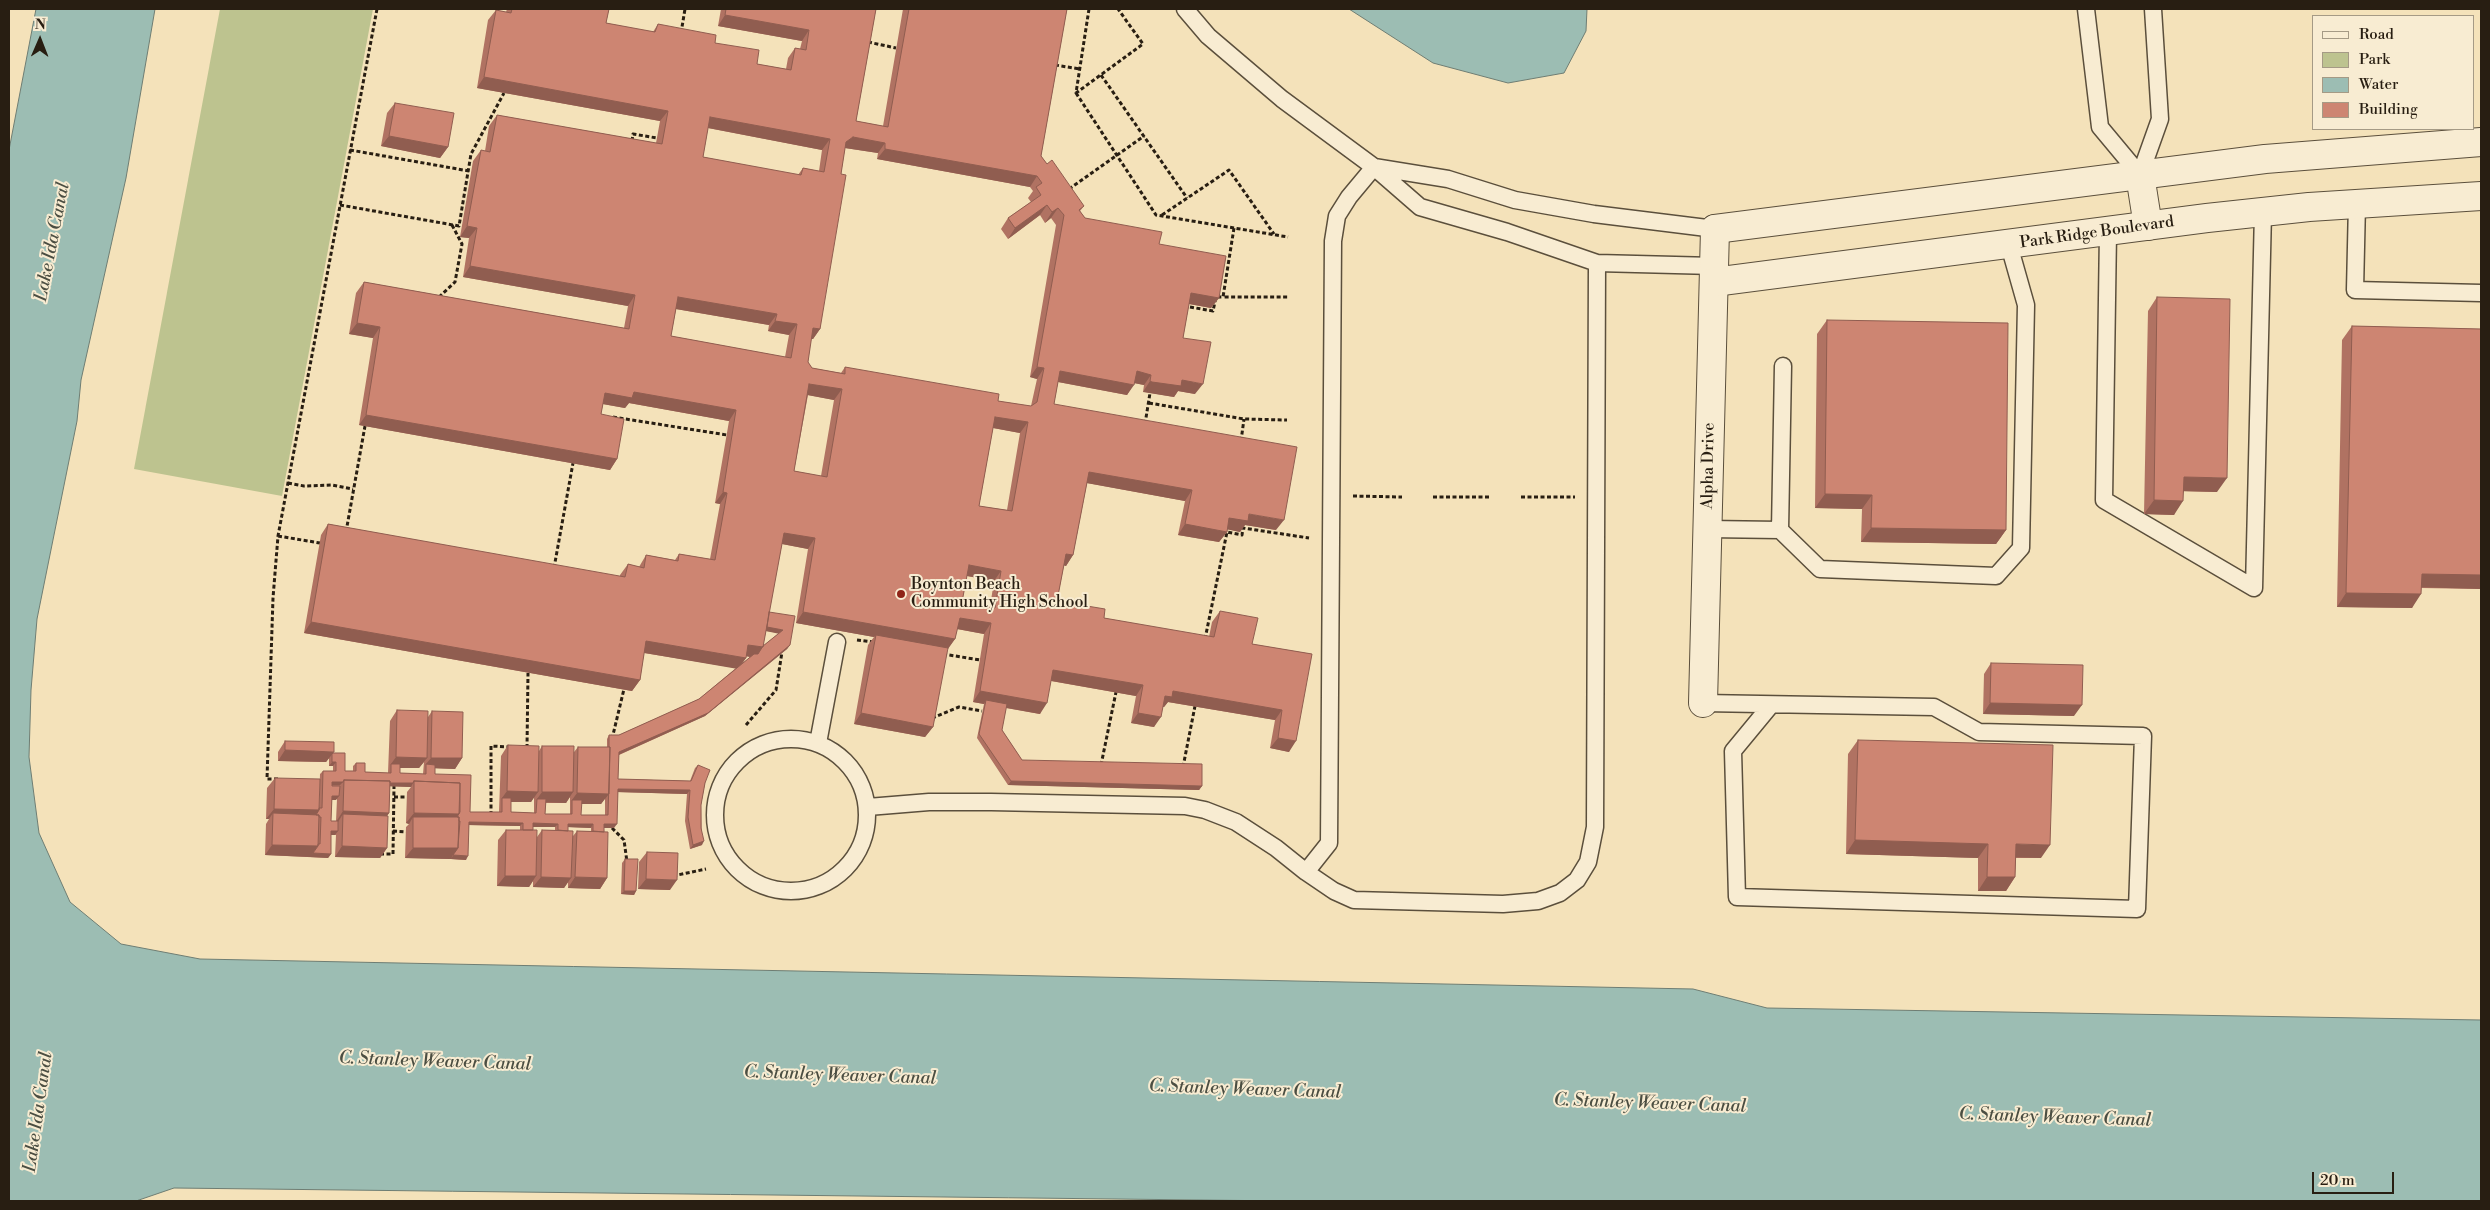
<!DOCTYPE html>
<html>
<head>
<meta charset="utf-8">
<style>
  body { margin:0 }
  #map { position:relative; width:2490px; height:1210px; overflow:hidden; background:#f4e2ba; font-family:"Libre Bodoni",serif }
  canvas { display:block }
  .frame { position:absolute; inset:0; border:10px solid #281e12; pointer-events:none }
  .legend { position:absolute; left:2312px; top:15px; width:162px; height:115px; box-sizing:border-box; background:#f8ecd2; border:1px solid #a59a85; margin:0; padding:6px 9px; list-style:none; font-size:15px; color:#281e12 }
  .legend li { display:flex; align-items:center; gap:10px; height:25px }
  .legend b { width:25px; border:1px solid #a59a85 }
  .north { position:absolute; left:15px; top:15px; width:50px; height:50px; -webkit-text-stroke:4px #f8ecd2; paint-order:stroke; rotate:1deg; font-size:14px; font-weight:700; line-height:20px; text-align:center; color:#281e12 }
  .north::after { content:''; display:block; margin:auto; width:18px; height:22px; background:#281e12; clip-path:polygon(50% 0,100% 100%,50% 72%,0 100%) }
  .scale { position:absolute; left:2312px; top:1172px; width:82px; height:22px; box-sizing:border-box; border:2px solid #281e12; border-top:0; padding-left:6px; font-size:15px; line-height:18px; white-space:nowrap; color:#281e12; -webkit-text-stroke:4px #f8ecd2; paint-order:stroke }
</style>
</head>
<body>
<div id="map">
<canvas width="2490" height="1210"></canvas>
<div class="frame"></div>
<ul class="legend">
<li><b style="height:6px;background:#f8ecd2"></b>Road</li>
<li><b style="height:14px;background:#bdc38f"></b>Park</li>
<li><b style="height:14px;background:#9cbdb3"></b>Water</li>
<li><b style="height:14px;background:#cd8572"></b>Building</li>
</ul>
<div class="north">N</div>
<div class="scale">20 m</div>
</div>
<script>
const ctx = document.querySelector('canvas').getContext('2d');
ctx.lineJoin = 'round';
function paint(path, color) { ctx.fillStyle = color; ctx.fill(path, 'evenodd'); }
const shape = rows => new Path2D(rows.map(r => 'M' + r).join(''));
function stroke(path, color, width, dash) { ctx.strokeStyle = color; ctx.lineWidth = width; ctx.lineCap = dash ? 'butt' : 'round'; ctx.setLineDash(dash || []); ctx.stroke(path); }
function write(font, color, halo, rows, align = 'center') {
  ctx.font = font + ' "Libre Bodoni",serif'; ctx.lineWidth = 4; ctx.setLineDash([]); ctx.textBaseline = 'middle'; ctx.strokeStyle = halo; ctx.fillStyle = color; for (const [text, x, y, turn = 0] of rows) {
    ctx.save(); ctx.translate(x, y); ctx.rotate((+turn || 0) * Math.PI / 180); ctx.textAlign = isNaN(turn) ? turn : align; if (halo) ctx.strokeText(text, 0, 0); ctx.fillText(text, 0, 0); ctx.restore();
  }
}
paint(shape([
  [220,9,373,9,282,496,134,469]
]), '#bdc38f');
const water = shape([
  [36,9,155,9,126,178,81,380,77,421,37,619,31,690,29,757,39,833,70,902,121,944,200,959,1693,989,1767,1008,2481,1020,2481,1201,1287,1201,174,1188,136,1201,9,1201,9,150,36,9],
  [1349,9,1587,9,1586,31,1564,73,1508,83,1433,63,1349,9]
]);
paint(water, '#9cbdb3');
stroke(water, '#6e7d73', 1);
const service = shape([
  [1185,9,1208,36,1282,99,1374,167,1448,179,1515,200,1594,214,1715,229],
  [2086,9,2100,127,2140,175],
  [2140,175,2160,119,2153,9],
  [2357,203,2355,290,2481,293],
  [2108,232,2104,500,2254,588,2263,212],
  [1597,263,1714,266],
  [1708,529,1780,530,1783,366],
  [1780,530,1820,569,1996,576,2021,548,2026,305,2009,245],
  [1703,703,1934,707,1979,732,2143,736,2137,909,1737,897,1733,751,1771,705],
  '715 815a76 76 0 1 1 152 0a76 76 0 1 1-152 0Z',
  [818,743,837,642],
  [868,807,929,802,991,802,1185,806,1205,810,1236,822,1276,848,1306,872,1334,891,1354,900,1503,904,1538,901,1560,893,1577,880,1588,862,1595,827,1597,263,1507,232,1420,207,1374,167,1349,197,1337,216,1333,241,1329,843,1306,872]
]);
const minor = shape([
  [2140,175,2148,226],
  [1703,703,1715,229]
]);
const tertiary = shape([
  [1715,229,2265,159,2481,142],
  [1714,282,2207,218,2309,207,2481,196]
]);
stroke(service, '#5b4f3c', 19);
stroke(minor, '#5b4f3c', 30);
stroke(tertiary, '#5b4f3c', 30);
stroke(shape([
  [1089,9,1076,93,1143,44,1118,9],
  [681,33,685,9],
  [868,42,896,48],
  [1055,65,1080,69],
  [1101,75,1187,198],
  [1076,93,1156,215,1288,237],
  [632,141,633,134,657,138],
  [350,150,469,171],
  [1069,189,1144,136],
  [340,205,459,226,471,154,504,93],
  [1162,215,1229,170,1274,234],
  [1234,228,1223,297,1288,297],
  [439,297,455,282,462,244,452,225],
  [1190,307,1213,311,1216,297,1223,297],
  [1149,403,1244,419,1287,420],
  [613,417,727,435],
  [1145,424,1150,393],
  [1241,441,1244,419],
  [288,483,304,486,332,485,353,489],
  [1353,496,1402,497],
  [1433,497,1491,497],
  [1521,497,1575,497],
  [346,532,365,426],
  [278,536,320,543],
  [554,568,573,463],
  [1205,639,1227,532,1242,535,1243,528,1309,538],
  [857,640,873,642],
  [943,654,980,660],
  [932,718,959,707,982,711],
  [746,725,776,690,782,652],
  [612,739,624,689],
  [527,748,528,673],
  [1101,765,1116,692],
  [1183,767,1195,706],
  [278,779,267,779,273,598,278,536,377,9],
  [394,797,407,797],
  [491,815,491,746,509,747],
  [612,828,624,840,627,862],
  [393,831,406,832],
  [380,854,393,854,394,786],
  [673,876,706,869]
]), '#281e12', 3, [4, 2.5]);
stroke(service, '#f8ecd2', 16);
stroke(minor, '#f8ecd2', 28);
stroke(tertiary, '#f8ecd2', 28);
paint(shape([
  [507,9,609,9,606,23,653,32,658,24,715,43,757,64,786,69,788,58,795,48,800,49,802,41,718,26,721,9,876,9,856,121,883,126,903,9,1067,9,1041,156,1047,164,1084,206,1080,211,1085,218,1159,244,1219,298,1211,308,1189,304,1183,338,1195,394,1178,391,1174,397,1145,392,1143,392,1144,385,1134,383,1127,395,1058,382,1054,404,1276,530,1245,525,1240,532,1227,529,1227,532,1219,542,1178,535,1185,501,1087,483,1073,555,1066,566,1064,565,1057,601,1104,618,1209,637,1212,622,1220,611,1252,644,1312,654,1289,752,1270,748,1275,720,1168,702,1164,707,1163,707,1154,727,1131,723,1136,696,1051,681,1040,714,1006,708,1002,730,1022,760,1202,786,1199,790,1008,785,977,738,984,704,973,702,984,634,957,629,955,639,947,649,933,727,925,737,854,724,868,645,874,637,796,623,808,549,782,544,769,612,790,645,787,649,705,716,619,755,618,779,690,781,695,768,698,765,705,783,701,805,702,845,690,849,685,821,687,794,618,792,614,828,604,828,607,878,600,889,568,888,568,882,564,888,533,887,533,881,529,887,497,886,498,840,506,830,520,830,520,826,469,825,466,860,451,859,405,858,406,827,409,824,406,823,407,792,411,787,390,786,389,813,387,816,387,848,380,858,335,857,336,835,331,835,331,854,328,858,265,855,266,824,269,819,266,819,267,788,275,778,319,808,320,774,323,771,333,771,333,766,329,766,329,758,326,762,278,761,278,752,285,741,333,753,345,771,353,771,353,766,356,763,365,772,388,773,390,721,397,710,428,717,432,711,462,758,455,769,435,768,435,774,470,812,499,812,501,756,508,745,539,751,542,746,574,752,578,747,607,747,607,739,609,735,619,735,699,699,736,668,644,653,640,680,632,691,304,633,321,535,328,524,620,577,620,575,628,564,639,567,646,555,675,560,679,554,710,559,720,504,715,503,729,421,629,403,625,408,603,404,601,414,617,459,610,470,359,425,373,338,349,334,356,293,364,282,624,328,628,306,463,277,469,238,460,237,473,161,481,150,485,151,489,126,497,115,656,143,660,121,477,88,488,20,496,10,506,12],
  [708,128,822,150,819,171,803,168,798,175,703,157],
  [845,148,878,153,877,159,1030,187,1033,191,1028,198,1031,202,1008,218,1001,229,1008,239,1040,215,1045,223,1051,218,1056,225,1030,377,1037,379,1031,406,998,401,845,367,841,373,812,368,808,362,811,339,813,339,820,329,841,174],
  [676,309,769,325,768,331,789,335,785,357,671,336],
  [808,395,834,400,821,476,794,471],
  [993,428,1020,433,1007,510,979,506],
  [967,576,994,581,990,607,962,602],
  [766,631,779,633,763,646],
  [746,656,750,657,741,665,746,658],
  [424,762,423,774,400,773,400,768,419,768],
  [534,797,534,813,511,812,511,802,531,802],
  [570,797,570,814,545,814,546,803,566,803],
  [605,798,605,815,581,815,581,804,601,804],
  [337,799,336,821,331,821,332,800],
  [533,827,555,827,555,830,542,830,537,837,533,830],
  [568,827,591,828,591,831,577,831,573,836,568,831],
  [395,103,448,147,440,158,381,146,387,113],
  [2157,297,2217,492,2184,491,2174,515,2144,514,2148,311],
  [1827,320,2006,530,1996,544,1861,542,1862,509,1815,508,1817,334],
  [2352,326,2481,329,2481,589,2421,588,2412,608,2337,607,2342,340],
  [1991,663,2074,716,1983,714,1984,674],
  [1858,740,2041,858,2016,858,2015,877,2006,891,1978,891,1978,858,1846,854,1848,754],
  [647,852,670,890,638,889,639,862],
  [625,859,636,891,634,895,621,894,622,863]
]), '#b07262');
paint(shape([
  [725,15,809,30,802,41,718,26],
  [484,77,668,111,660,121,477,88],
  [710,117,830,139,822,150,703,127],
  [389,136,448,147,440,158,381,146],
  [853,137,885,143,878,153,845,148,846,142],
  [885,149,1037,176,1030,187,877,159],
  [1047,205,1040,215,1008,239,1015,228],
  [1058,208,1051,218,1045,223,1052,212],
  [467,226,477,228,469,238,460,237],
  [470,266,635,295,628,306,463,277],
  [1191,293,1219,298,1211,308,1184,303],
  [678,297,777,314,769,325,670,308],
  [775,321,797,324,789,335,768,331],
  [357,323,380,327,373,338,349,334],
  [813,328,820,329,813,339,806,339],
  [1037,367,1044,368,1037,379,1030,377],
  [1060,371,1134,385,1127,395,1053,381],
  [1137,371,1151,375,1144,385,1129,382],
  [1182,380,1203,384,1195,394,1178,391,1174,397,1143,392,1150,381],
  [809,384,842,389,834,400,802,394],
  [634,392,736,410,729,421,629,403,625,408,597,403,605,393],
  [366,415,617,459,610,470,359,425],
  [995,417,1028,422,1020,433,988,427],
  [1089,472,1192,490,1185,501,1081,482],
  [2184,477,2227,478,2217,492,2174,491],
  [723,492,727,493,720,504,715,503],
  [1825,494,1872,495,1862,509,1815,508],
  [2154,500,2183,501,2174,515,2144,514],
  [1249,514,1284,520,1276,530,1245,525,1240,532,1221,528,1229,518],
  [1185,524,1227,532,1219,542,1178,535],
  [1871,528,2006,530,1996,544,1861,542],
  [784,533,815,538,808,549,777,543],
  [1066,554,1073,555,1066,566,1058,564],
  [969,565,1001,571,994,581,962,575],
  [2422,574,2481,575,2481,589,2412,587],
  [2346,593,2421,594,2412,608,2337,607],
  [803,612,955,639,948,649,875,637,876,635,874,637,796,623],
  [960,618,991,623,984,634,952,628],
  [311,622,640,680,632,691,304,633],
  [764,626,783,630,780,634,761,630],
  [646,641,746,658,738,669,639,652],
  [748,645,763,647,756,658,740,655],
  [790,645,787,649,705,716,616,756,619,752],
  [1053,670,1143,685,1136,696,1046,680],
  [980,691,1047,703,1040,714,985,704,986,700,984,704,973,702],
  [1173,691,1282,710,1275,720,1168,702,1164,707,1157,706,1165,696],
  [1990,703,2082,705,2074,716,1983,714],
  [861,713,933,727,925,737,854,724],
  [1138,713,1161,717,1154,727,1131,723],
  [1278,738,1296,741,1289,752,1270,748],
  [285,750,334,752,326,762,278,761],
  [396,757,427,758,419,768,391,768,391,764],
  [431,758,462,758,455,769,426,768,426,764],
  [332,762,336,762,333,766,329,766],
  [1011,781,1202,786,1199,790,1008,785],
  [332,782,343,782,340,785,330,785],
  [344,782,413,783,411,787,344,785],
  [618,789,690,790,687,794,615,792],
  [507,791,538,792,531,802,502,802,502,798],
  [542,792,573,792,566,803,537,802,537,799],
  [577,793,609,794,601,804,572,804,572,800],
  [332,796,339,796,336,800,329,800],
  [274,809,319,810,312,821,273,813,269,819,266,819],
  [343,811,389,813,382,823,343,814,338,822,336,822],
  [414,813,459,814,460,821,458,825,413,817,409,824,406,823],
  [469,822,523,823,520,826,467,825],
  [533,823,558,824,555,827,531,827],
  [568,824,593,824,591,828,566,827],
  [604,824,617,824,614,828,601,828],
  [331,831,338,831,335,835,328,835],
  [1855,840,1988,844,1978,858,1846,854],
  [704,841,702,845,690,849,693,845],
  [2016,844,2050,845,2041,858,2007,857],
  [272,845,318,846,310,857,265,855],
  [342,846,387,848,380,858,335,857],
  [413,848,458,848,451,859,405,858],
  [313,853,331,854,328,858,310,857],
  [453,855,468,856,466,860,451,859],
  [505,876,536,876,529,887,497,886],
  [541,877,571,878,564,888,533,887],
  [575,877,607,878,600,889,568,888],
  [1987,877,2015,877,2006,891,1978,891],
  [646,879,677,880,670,890,638,889],
  [624,891,636,891,634,895,621,894]
]), '#905d50');
const building = shape([
  [512,9,609,9,606,23,655,32,658,24,716,35,715,43,759,50,757,64,791,70,795,48,806,50,809,30,725,15,726,9,876,9,856,121,888,127,909,9,1067,9,1041,156,1047,164,1052,160,1084,206,1079,210,1085,218,1162,232,1159,244,1226,256,1219,298,1191,293,1183,338,1211,342,1203,384,1182,380,1181,386,1152,382,1150,381,1151,375,1137,371,1134,385,1060,371,1054,404,1297,447,1284,520,1249,514,1248,521,1229,518,1227,532,1185,524,1192,490,1089,472,1073,555,1066,554,1057,601,1105,609,1104,618,1214,637,1220,611,1258,618,1252,644,1312,654,1296,741,1278,738,1282,710,1173,691,1172,697,1165,696,1161,717,1138,713,1143,685,1053,670,1047,703,980,691,991,623,960,618,955,639,803,612,815,538,784,533,763,647,748,645,746,658,646,641,640,680,311,622,328,524,625,577,628,564,644,568,646,555,678,561,679,554,715,560,727,493,723,492,736,410,634,392,632,398,605,393,601,414,624,419,617,459,366,415,380,327,357,323,364,282,629,329,635,295,470,266,477,228,467,226,481,150,490,152,497,115,662,144,668,111,484,77,496,10,511,13,512,9],
  [710,117,830,139,824,172,803,168,801,175,703,157,710,117],
  [853,137,885,143,885,149,1037,176,1042,183,1036,187,1041,195,1008,218,1015,228,1047,205,1052,212,1058,208,1064,215,1037,367,1044,368,1037,402,1031,406,998,401,999,394,845,367,845,374,812,368,808,362,813,328,820,329,846,175,841,174,846,142,853,137],
  [678,297,777,314,775,321,797,324,791,358,671,336,678,297],
  [809,384,842,389,827,477,794,471,809,384],
  [995,417,1028,422,1012,511,979,506,995,417],
  [969,565,1001,571,995,608,962,602,969,565],
  [395,103,454,113,448,147,389,136,395,103],
  [2157,297,2230,299,2227,478,2184,477,2183,501,2154,500,2157,297],
  [1827,320,2008,323,2006,530,1871,528,1872,495,1825,494,1827,320],
  [2352,326,2481,329,2481,575,2422,574,2421,594,2346,593,2352,326],
  [769,612,795,616,790,645,708,713,619,752,618,779,691,781,698,765,710,770,705,783,701,805,701,828,704,841,693,845,688,817,690,790,618,789,617,824,604,824,604,832,593,831,593,824,568,824,568,831,558,830,558,824,533,823,533,830,523,830,523,823,469,822,468,856,453,855,458,848,458,846,460,821,459,821,459,817,457,817,460,812,460,783,414,781,413,783,390,783,390,781,344,780,343,782,332,782,332,786,340,786,339,796,332,796,331,821,338,821,338,831,331,831,331,854,313,853,318,846,318,844,320,844,321,817,319,817,319,815,316,815,319,810,319,808,322,808,323,771,336,771,336,762,332,762,332,754,333,753,345,753,345,771,356,771,356,763,365,763,365,772,391,773,391,764,400,764,400,773,426,774,426,764,435,765,435,774,471,775,470,812,502,812,502,798,511,798,511,812,536,813,537,799,546,799,545,814,572,814,572,800,582,800,581,815,608,815,610,747,609,747,609,735,619,735,699,699,754,654,758,654,763,646,783,630,767,627,769,612],
  [876,635,948,648,933,727,861,713,876,635],
  [1991,663,2083,665,2082,705,1990,703,1991,663],
  [986,700,1007,704,1002,730,1022,760,1202,764,1202,786,1011,781,979,734,986,700],
  [397,710,428,711,427,758,396,757,397,710],
  [432,711,463,712,462,758,431,758,432,711],
  [1858,740,2053,745,2050,845,2016,844,2015,877,1987,877,1988,844,1855,840,1858,740],
  [285,741,334,742,334,752,285,750,285,741],
  [508,745,539,746,538,792,507,791,508,745],
  [542,746,574,746,573,792,542,792,542,746],
  [578,747,610,747,609,794,577,793,578,747],
  [275,778,320,779,319,810,274,809,275,778],
  [344,780,390,781,389,813,343,811,344,780],
  [414,781,460,783,459,814,414,813,414,781],
  [273,813,319,815,318,846,272,845,273,813],
  [343,814,388,816,387,848,342,846,343,814],
  [413,817,459,817,458,848,413,848,413,817],
  [506,830,537,830,536,876,505,876,506,830],
  [542,830,573,831,571,878,541,877,542,830],
  [577,831,608,832,607,878,575,877,577,831],
  [647,852,678,853,677,880,646,879,647,852],
  [625,859,638,859,636,891,624,891,625,859]
]);
paint(building, '#cd8572');
stroke(building, '#905d50', 1);
for (const [x, y, r, color] of [
  [901,594,5,"#8f2418"]
]) { const dot = new Path2D(); dot.arc(x, y, r, 0, 2 * Math.PI); ctx.fillStyle = color; ctx.fill(dot); stroke(dot, '#f8ecd2', 2); }
write('16px', '#281e12', '#f8ecd2', [
  ["Park Ridge Boulevard",2097,233,-8],
  ["Alpha Drive",1709,466,-89]
]);
write('16px', '#281e12', '#f8ecd2', [
  ["Boynton Beach",911,585],
  ["Community High School",911,603]
], 'left');
write('italic 18px', '#4b4e42', '#f8ecd2', [
  ["Lake Ida Canal",53,242,-79],
  ["C. Stanley Weaver Canal",435,1062,2],
  ["C. Stanley Weaver Canal",840,1076,2],
  ["C. Stanley Weaver Canal",1245,1090,2],
  ["C. Stanley Weaver Canal",1650,1104,2],
  ["Lake Ida Canal",39,1112,-82],
  ["C. Stanley Weaver Canal",2055,1118,2]
]);
</script>
</body>
</html>
